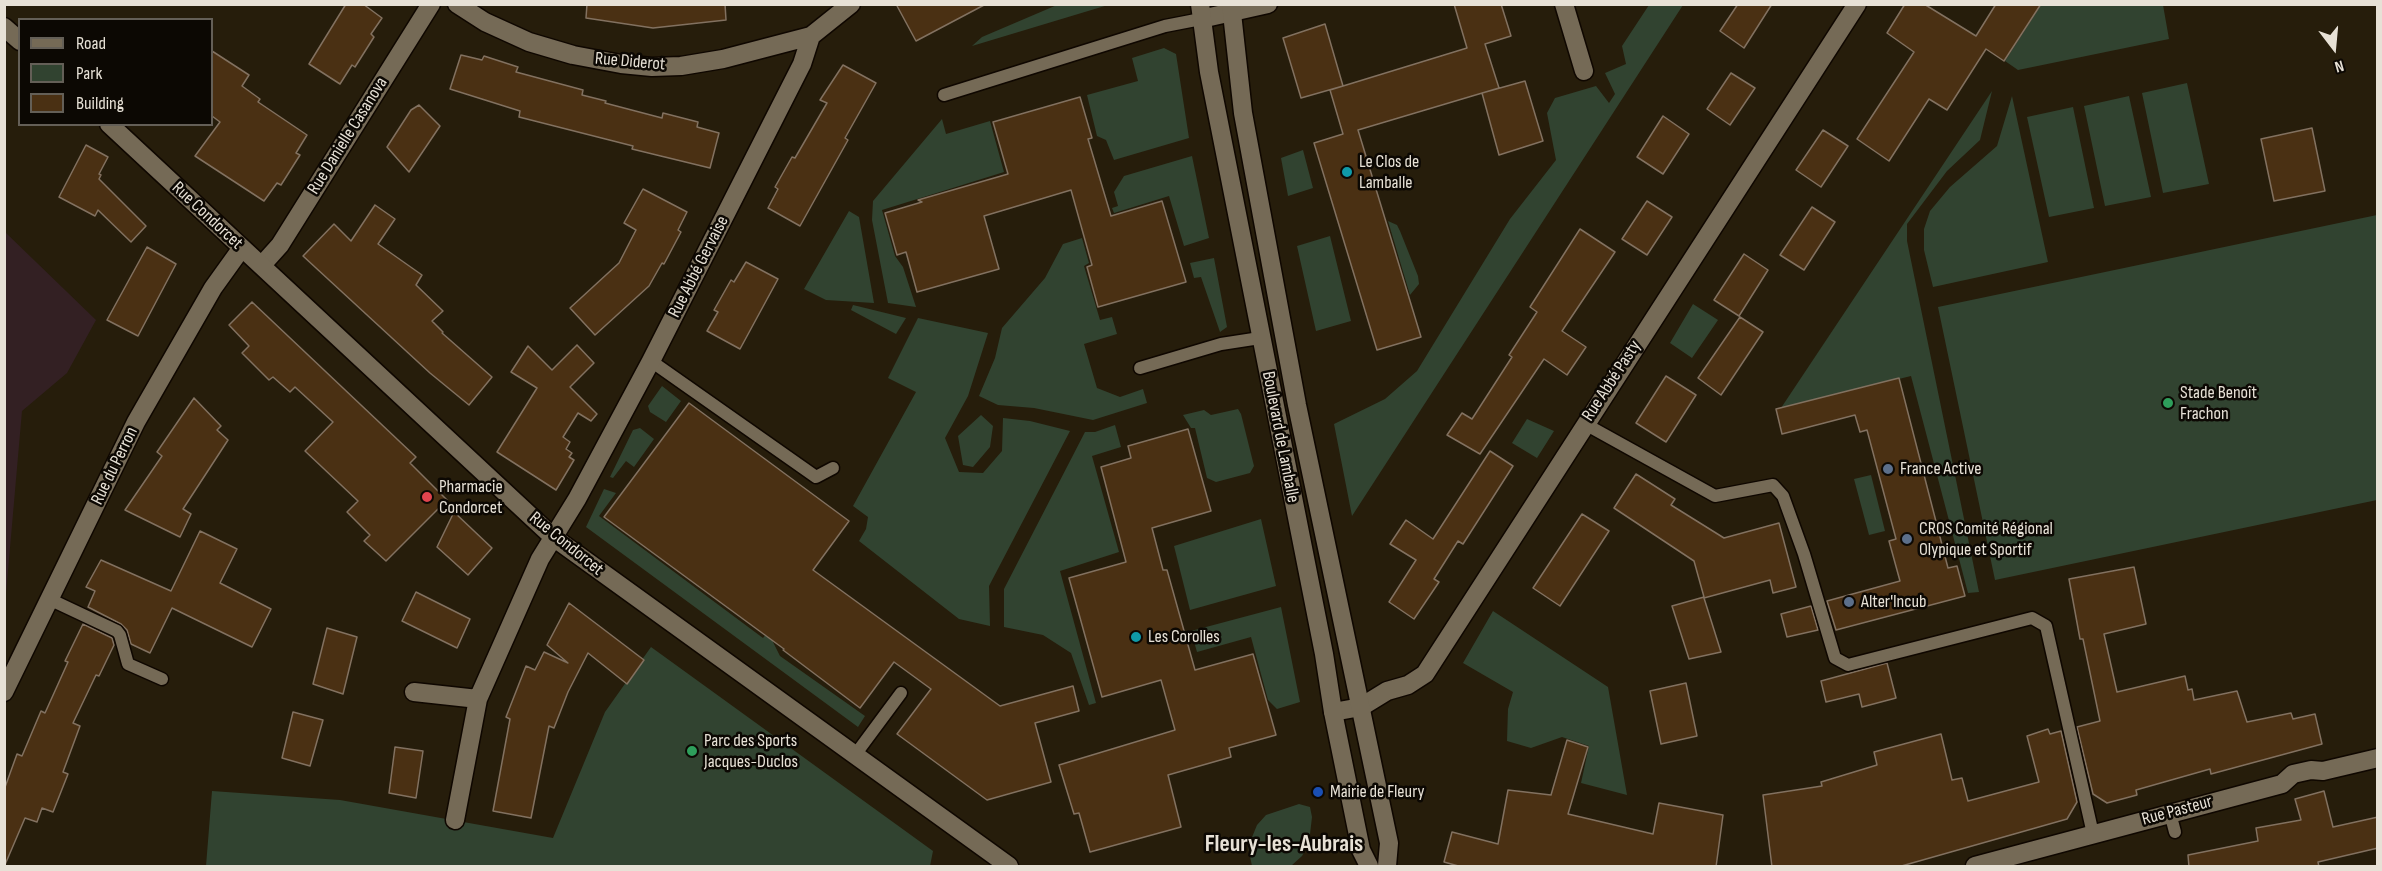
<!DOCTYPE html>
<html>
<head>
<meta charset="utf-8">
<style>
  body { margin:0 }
  #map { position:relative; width:2382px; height:871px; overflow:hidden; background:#261d0b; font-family:"Sofia Sans Condensed",sans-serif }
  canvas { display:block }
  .frame { position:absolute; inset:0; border:6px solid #e7e1d6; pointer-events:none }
  .legend { position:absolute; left:18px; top:18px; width:195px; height:108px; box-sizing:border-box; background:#0c0803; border:2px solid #645f57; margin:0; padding:8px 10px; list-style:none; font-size:18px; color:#e7e1d6 }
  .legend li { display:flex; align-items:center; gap:12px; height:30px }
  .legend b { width:30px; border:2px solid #645f57 }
  .north { position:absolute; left:2304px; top:18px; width:60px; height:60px; -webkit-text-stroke:4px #0c0803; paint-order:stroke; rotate:164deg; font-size:16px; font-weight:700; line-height:24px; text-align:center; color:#e7e1d6 }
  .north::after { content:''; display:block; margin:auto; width:21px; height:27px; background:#e7e1d6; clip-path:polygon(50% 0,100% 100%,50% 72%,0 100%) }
</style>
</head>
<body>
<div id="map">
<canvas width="2382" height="871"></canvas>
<div class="frame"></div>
<ul class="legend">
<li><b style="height:8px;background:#756a56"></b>Road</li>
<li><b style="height:16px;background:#314330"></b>Park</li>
<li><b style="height:16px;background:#4a3013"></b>Building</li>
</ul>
<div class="north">N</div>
</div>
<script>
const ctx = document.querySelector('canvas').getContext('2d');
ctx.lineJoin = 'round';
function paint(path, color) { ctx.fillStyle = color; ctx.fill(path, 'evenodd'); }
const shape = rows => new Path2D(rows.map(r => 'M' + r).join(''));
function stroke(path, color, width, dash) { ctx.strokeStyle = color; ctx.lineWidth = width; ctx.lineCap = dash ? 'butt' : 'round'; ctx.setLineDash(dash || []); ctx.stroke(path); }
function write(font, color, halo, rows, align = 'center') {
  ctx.font = font + ' "Sofia Sans Condensed",sans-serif'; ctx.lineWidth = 5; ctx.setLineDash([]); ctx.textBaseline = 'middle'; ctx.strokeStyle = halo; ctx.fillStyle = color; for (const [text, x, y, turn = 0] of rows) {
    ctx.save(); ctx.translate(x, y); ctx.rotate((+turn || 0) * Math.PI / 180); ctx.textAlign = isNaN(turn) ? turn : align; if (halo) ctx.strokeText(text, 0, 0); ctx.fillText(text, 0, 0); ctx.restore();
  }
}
paint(shape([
  [5,232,96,320,67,373,22,411,5,605]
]), '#332023');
paint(shape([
  [1057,5,1108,5,972,46,982,37],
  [1649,5,1683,5,1352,516,1334,424,1385,399,1417,371,1510,219,1556,160,1547,113,1555,98,1596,86,1609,103,1615,94,1605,73,1626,64,1622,46],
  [2041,5,2163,5,2169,39,2018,70,2005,61],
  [1164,48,1176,54,1189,138,1114,160,1106,140,1097,136,1087,95,1138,81,1132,58],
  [2187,83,2209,184,2163,193,2142,93],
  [1992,91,1980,140,1947,171,1907,224,1907,241,1979,592,1968,593,1911,376,1781,408],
  [2012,96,2048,262,1933,287,1924,250,1924,229,1930,211,1950,187,1997,146],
  [2129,96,2151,197,2105,206,2084,106],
  [2073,107,2094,208,2049,217,2027,117],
  [942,119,946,134,990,121,1004,172,882,210,895,256,903,267,916,307,888,303,872,220,873,201],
  [1303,150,1313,188,1288,196,1281,158],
  [1192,156,1209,238,1184,246,1169,196,1114,213,1112,208,1118,206,1114,192,1124,176],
  [849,211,859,217,874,303,826,300,804,289],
  [2377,215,2377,500,1995,580,1938,307],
  [1388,221,1397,225,1400,231,1418,276,1419,284,1410,295],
  [1330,236,1351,321,1316,331,1297,246],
  [1082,238,1089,263,1084,266,1100,320,1112,317,1117,334,1084,344,1097,388,1120,397,1143,389,1147,403,1093,420,1034,408,998,405,979,396,995,358,1002,328,1045,278,1063,244],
  [1214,258,1227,327,1220,332,1201,277,1194,278,1190,263],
  [1693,304,1718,320,1692,358,1670,343],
  [853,305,906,318,896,334,851,310],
  [918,318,988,333,968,396,945,438,959,472,983,473,1002,451,1003,418,1030,421,1070,431,989,586,990,626,959,619,859,541,866,529,868,517,853,506,916,392,888,378],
  [662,386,681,401,666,422,650,412,648,406],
  [1238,409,1241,414,1254,466,1250,473,1216,482,1207,478,1195,428,1191,428,1183,415,1204,410,1211,415],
  [981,415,993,426,990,447,973,467,963,465,958,436],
  [1527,419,1554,431,1537,458,1512,443],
  [1115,425,1121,447,1092,456,1119,552,1060,571,1096,703,1089,705,1071,653,1043,635,1004,627,1004,589,1085,432,1095,432],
  [640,428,654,439,634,467,626,461,613,478,610,477,633,430],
  [1871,475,1885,531,1869,535,1854,479],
  [604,489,616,493,599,516,763,638,778,620,786,624,773,642,780,656,865,716,858,727,586,527],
  [1261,519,1276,586,1190,610,1174,546],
  [1281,607,1300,702,1277,709,1268,700,1251,637,1197,652,1191,631],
  [1493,611,1608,687,1627,795,1581,783,1589,746,1562,737,1531,748,1507,741,1508,709,1513,692,1463,663],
  [651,647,933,851,930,866,206,866,212,791,340,800,553,838,605,712],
  [1299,804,1310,807,1312,817,1309,843,1302,856,1291,866,1252,866,1248,847,1257,825,1266,815]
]), '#314330');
const building = shape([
  [346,4,363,4,382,18,371,34,374,37,355,67,352,65,340,84,309,64,346,4],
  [587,4,725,4,726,20,653,28,586,18,587,4],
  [896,4,986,4,916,41,896,4],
  [1454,4,1501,4,1511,36,1485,44,1499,88,1358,130,1421,337,1377,350,1314,143,1343,134,1330,90,1467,48,1454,4],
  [1738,4,1772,4,1744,48,1720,31,1738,4],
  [1905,4,1924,4,1976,36,1996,4,2041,4,2004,61,1986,49,1947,110,1929,99,1889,161,1857,139,1914,52,1887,33,1905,4],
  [1325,24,1343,86,1301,98,1283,38,1325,24],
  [212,51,249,75,242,86,260,99,258,102,307,135,296,153,300,155,281,185,277,183,264,201,195,156,220,122,212,116,212,51],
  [461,55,482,60,484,56,518,67,516,72,583,90,582,95,606,101,605,103,662,118,663,113,698,122,697,127,719,133,710,168,632,149,633,146,519,117,520,111,450,89,461,55],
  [843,65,876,83,845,138,848,140,800,226,768,208,778,189,775,187,792,157,795,158,827,103,820,100,843,65],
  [1731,73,1755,88,1730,125,1707,109,1731,73],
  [1525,81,1543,141,1499,155,1482,93,1525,81],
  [1080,97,1092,138,1088,139,1111,216,1162,201,1186,282,1098,307,1087,267,1092,265,1071,190,984,216,999,269,917,292,906,252,897,255,885,213,922,202,918,200,1008,174,993,122,1080,97],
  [419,105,440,126,409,172,387,147,411,110,419,105],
  [1663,116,1689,134,1663,174,1637,157,1663,116],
  [2312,128,2325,191,2274,201,2261,139,2312,128],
  [1823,130,1848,146,1821,187,1796,170,1823,130],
  [86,145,108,157,99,174,101,175,99,179,146,226,131,242,98,210,95,216,59,197,86,145],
  [643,189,687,212,678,230,681,232,664,264,662,263,649,286,595,335,570,308,619,263,636,230,624,223,643,189],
  [1647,201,1672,217,1647,255,1622,239,1647,201],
  [375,205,395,219,378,244,422,275,416,285,443,311,432,321,443,332,442,333,492,377,469,405,430,373,303,256,334,224,351,241,375,205],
  [1812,207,1835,222,1804,270,1780,255,1812,207],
  [1580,229,1615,252,1562,331,1586,347,1567,375,1544,359,1480,454,1447,435,1462,413,1472,419,1512,357,1509,355,1537,312,1530,307,1580,229],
  [147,247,176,264,138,336,107,320,147,247],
  [1744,254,1768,270,1739,316,1714,300,1744,254],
  [746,262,778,279,740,349,707,331,718,312,714,310,731,280,734,282,746,262],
  [252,302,416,457,410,463,447,500,386,561,364,541,370,535,347,512,358,501,305,451,333,422,295,387,290,392,273,377,269,380,242,353,249,346,229,325,252,302],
  [1740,317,1763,332,1721,395,1698,378,1740,317],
  [577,345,594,363,570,387,597,414,591,421,578,413,563,437,570,442,566,449,572,453,569,457,574,460,556,490,497,452,537,388,511,372,528,346,552,370,577,345],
  [1666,376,1696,395,1666,442,1636,423,1666,376],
  [1899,378,1948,568,1957,566,1965,596,1836,630,1827,601,1900,581,1889,541,1896,539,1867,430,1860,432,1855,415,1782,434,1776,409,1899,378],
  [194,398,221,426,217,430,228,440,183,509,191,514,180,537,125,510,162,456,157,452,194,398],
  [689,403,849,521,813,570,1000,706,1073,686,1079,711,1035,723,1051,782,987,800,897,734,931,689,894,662,860,708,783,650,784,649,604,517,689,403],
  [1188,429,1211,511,1152,528,1163,570,1167,570,1195,670,1253,654,1276,735,1229,748,1231,757,1168,775,1181,827,1090,852,1079,813,1074,814,1059,765,1175,730,1161,680,1102,697,1069,578,1126,562,1101,467,1131,458,1128,446,1188,429],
  [1490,451,1513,466,1463,544,1458,541,1434,579,1439,582,1414,619,1389,602,1416,560,1390,544,1406,520,1433,539,1490,451],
  [1636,474,1675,499,1671,505,1724,538,1779,523,1796,587,1773,593,1770,580,1704,598,1721,652,1689,659,1672,606,1704,597,1694,561,1614,508,1636,474],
  [454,512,492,548,468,575,437,547,454,512],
  [1582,514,1609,531,1560,606,1533,588,1582,514],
  [200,531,237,549,220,583,271,609,252,647,172,608,150,653,131,644,127,630,121,624,88,607,95,591,86,587,101,560,171,591,200,531],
  [2134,567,2146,624,2104,634,2117,692,2185,676,2188,690,2192,689,2194,700,2237,691,2247,722,2291,713,2293,719,2315,714,2322,744,2211,774,2210,769,2136,790,2137,795,2107,803,2093,794,2077,727,2100,721,2083,639,2080,639,2069,579,2134,567],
  [416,592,470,619,457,648,402,621,416,592],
  [569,603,644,660,627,684,588,653,568,692,554,728,549,726,531,818,493,811,510,719,506,717,526,666,535,670,544,652,568,663,547,645,569,603],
  [1811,606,1818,630,1787,637,1781,614,1811,606],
  [83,624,112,638,114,645,99,676,96,675,73,723,80,726,63,772,68,774,53,812,42,808,37,822,25,818,4,867,4,790,17,754,22,756,41,711,45,713,68,662,65,661,83,624],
  [327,628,357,637,343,694,313,684,327,628],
  [1887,663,1896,698,1862,707,1859,694,1826,702,1821,681,1887,663],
  [1686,683,1697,736,1661,744,1650,691,1686,683],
  [293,712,323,720,310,766,282,758,293,712],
  [2048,729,2050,734,2061,731,2077,802,2067,819,1898,867,1772,867,1763,795,1822,786,1821,782,1877,765,1874,752,1941,734,1952,780,1962,778,1968,801,2039,782,2027,736,2048,729],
  [1567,740,1588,747,1568,814,1653,834,1659,803,1723,815,1716,867,1462,867,1444,862,1452,832,1498,844,1508,790,1551,795,1567,740],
  [395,747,423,751,416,798,389,793,395,747],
  [2324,791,2333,827,2378,817,2378,848,2318,862,2319,867,2189,867,2188,855,2258,841,2256,828,2301,820,2295,799,2324,791]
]);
paint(building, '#4a3013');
stroke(building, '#827160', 1.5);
const lane = shape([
  [944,95,1165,26,1201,19],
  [651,361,816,477,833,468],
  [1140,368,1221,344,1260,338],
  [1585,424,1715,496,1773,485,1783,496,1804,554,1835,658,1848,665,2032,618,2046,626,2093,834],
  [49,599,117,631,120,635,128,664,162,679],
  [855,755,901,693],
  [2170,813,2175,832]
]);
const street = shape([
  [457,4,485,22,529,42,573,55,621,64,652,67,681,66,723,59,811,36],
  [1564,4,1584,71],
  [1201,19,1268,4],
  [262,265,280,245,431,4],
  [4,692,136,422,213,288,241,249],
  [414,692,478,699],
  [1333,712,1361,707,1387,691,1408,685,1425,674,1857,4],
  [455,820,478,699,540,559,577,499,651,361,802,64,811,36,851,4]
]);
const secondary = shape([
  [1200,4,1209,72,1324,654,1333,712,1361,850,1369,866],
  [1231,4,1243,113,1297,405,1389,843,1387,866],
  [4,27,20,41],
  [109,124,553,537,1009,866],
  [1975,866,2282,784,2293,774,2311,770,2323,771,2378,758]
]);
stroke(lane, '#0f0700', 15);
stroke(street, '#0f0700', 21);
stroke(secondary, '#0f0700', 21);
stroke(lane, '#756a56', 12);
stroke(street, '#756a56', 18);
stroke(secondary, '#756a56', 18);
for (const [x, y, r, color] of [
  [1347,172,6,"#0f9aa8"],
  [2168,403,6,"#2e9e5b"],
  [1888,469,6,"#5c6f8a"],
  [427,497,6,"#e0444e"],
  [1907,539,6,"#5c6f8a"],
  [1849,602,6,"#5c6f8a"],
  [1136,637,6,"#0f9aa8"],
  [692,751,6,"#2e9e5b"],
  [1318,792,6,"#1a4fb4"]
]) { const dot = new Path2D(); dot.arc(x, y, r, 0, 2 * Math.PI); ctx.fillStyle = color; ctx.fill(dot); stroke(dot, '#0c0803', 2); }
write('18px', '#e7e1d6', '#0c0803', [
  ["Rue Diderot",630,62,5],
  ["Rue Danielle Casanova",348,136,-58],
  ["Rue Condorcet",207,216,43],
  ["Rue Abbé Gervaise",699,267,-63],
  ["Rue Abbé Pasty",1612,381,-57],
  ["Boulevard de Lamballe",1280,437,79],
  ["Rue du Perron",115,466,-64],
  ["Rue Condorcet",566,544,39],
  ["Rue Pasteur",2177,811,-15]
]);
write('18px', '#e7e1d6', '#0c0803', [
  ["Le Clos de",1359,162],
  ["Lamballe",1359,183],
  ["Stade Benoît",2180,393],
  ["Frachon",2180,414],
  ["France Active",1900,469],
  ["Pharmacie",439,487],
  ["Condorcet",439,508],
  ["CROS Comité Régional",1919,529],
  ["Olypique et Sportif",1919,550],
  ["Alter'Incub",1861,602],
  ["Les Corolles",1148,637],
  ["Parc des Sports",704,741],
  ["Jacques-Duclos",704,762],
  ["Mairie de Fleury",1330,792]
], 'left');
write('bold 24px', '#e7e1d6', '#0c0803', [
  ["Fleury-les-Aubrais",1284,845]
]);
</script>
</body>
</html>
